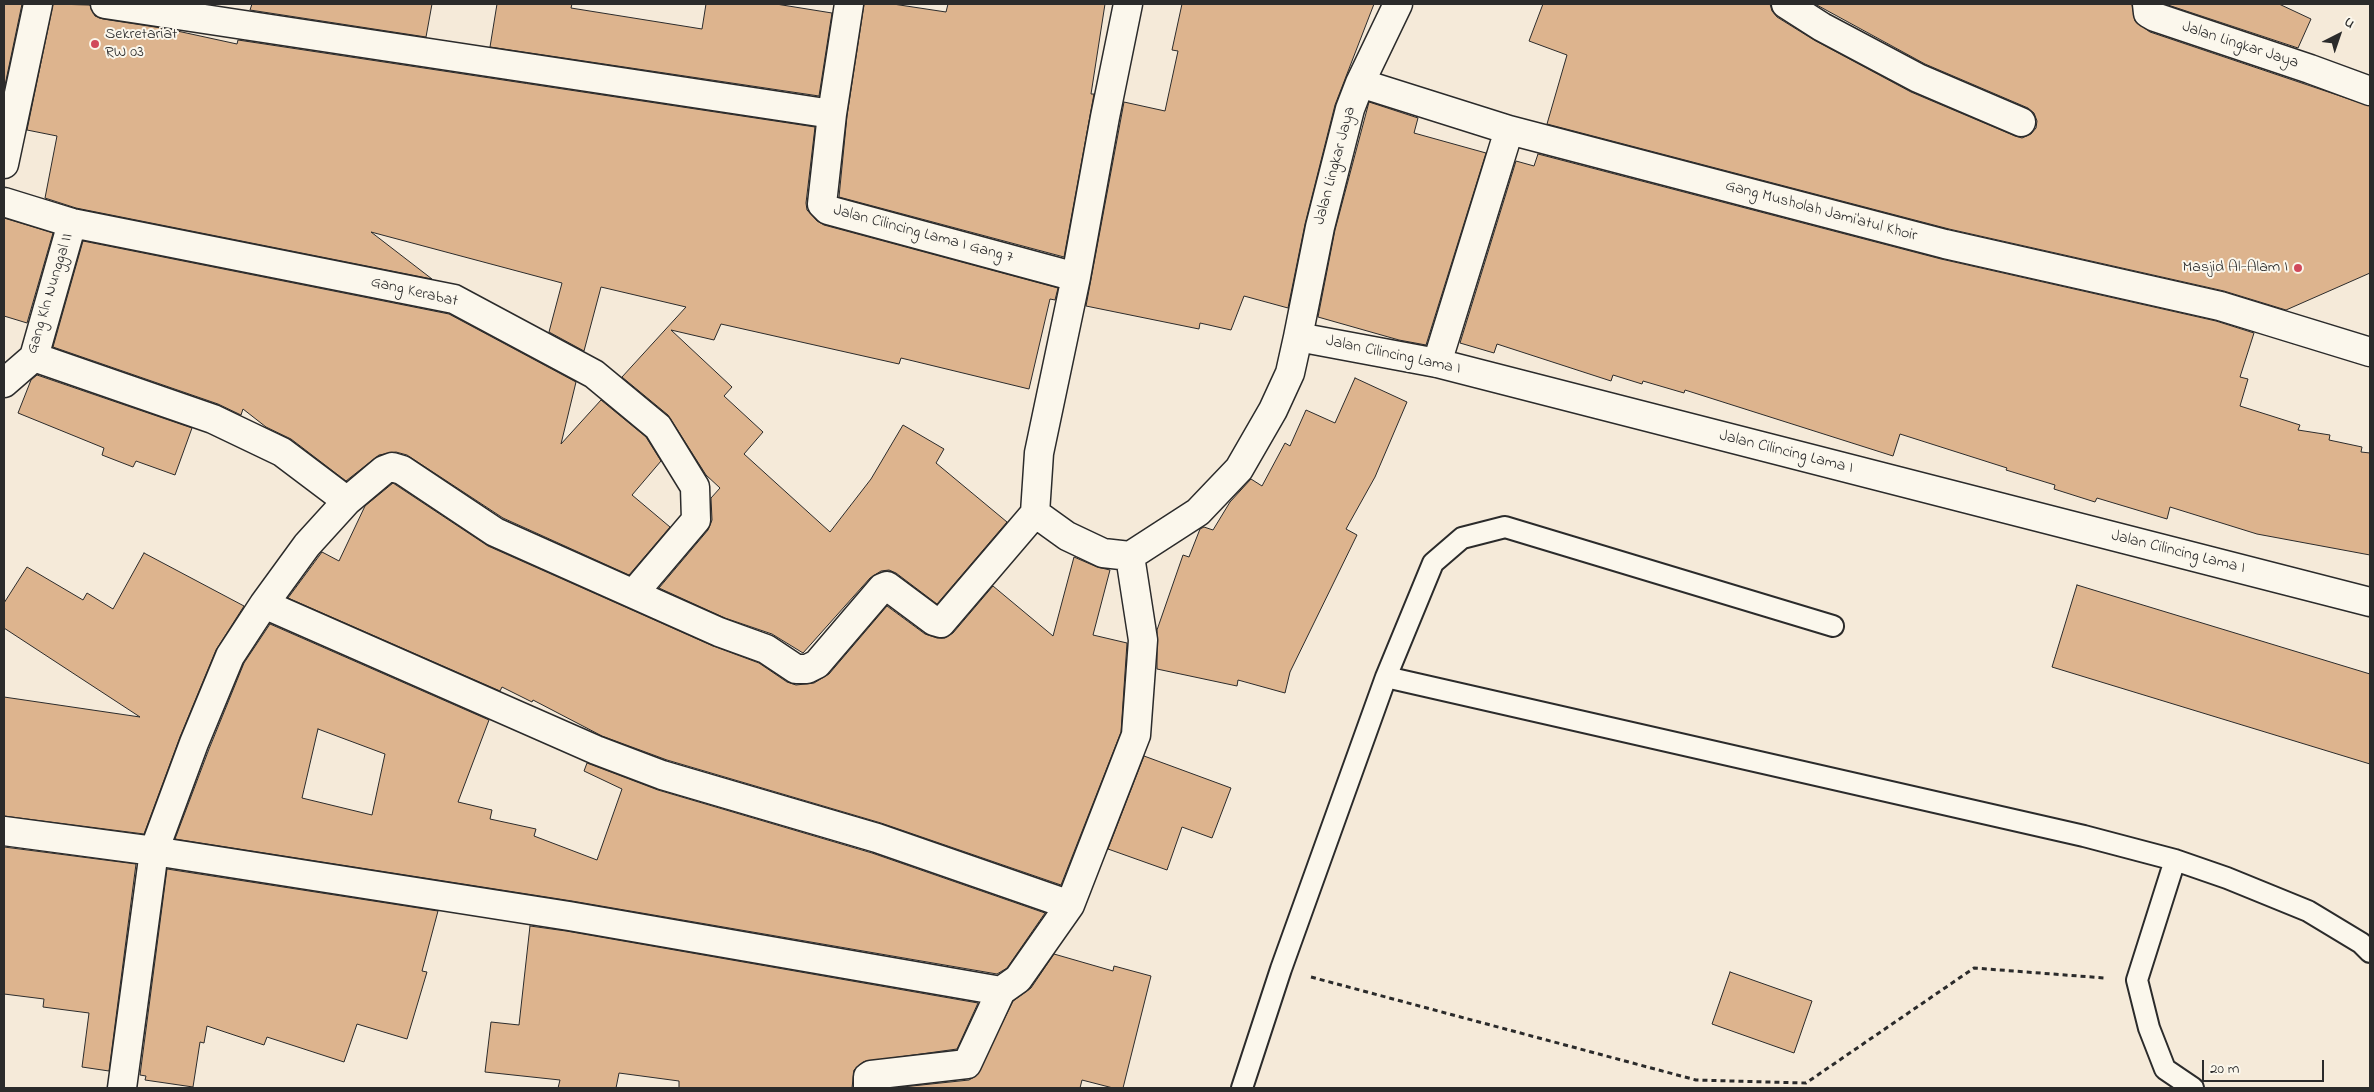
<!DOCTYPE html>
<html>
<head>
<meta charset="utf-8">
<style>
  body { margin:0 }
  #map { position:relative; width:2374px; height:1092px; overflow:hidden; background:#f5ead9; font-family:"Indie Flower",sans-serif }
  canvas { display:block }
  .frame { position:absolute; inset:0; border:5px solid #2b2b2b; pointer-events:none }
  .north { position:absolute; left:2314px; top:10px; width:50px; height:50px; -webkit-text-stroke:4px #fbf7ec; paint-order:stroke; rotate:41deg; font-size:14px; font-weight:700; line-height:20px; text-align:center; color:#2b2b2b }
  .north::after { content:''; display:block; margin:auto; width:18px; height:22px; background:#2b2b2b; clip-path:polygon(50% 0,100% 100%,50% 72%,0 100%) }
  .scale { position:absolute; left:2202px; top:1060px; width:122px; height:22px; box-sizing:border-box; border:2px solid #2b2b2b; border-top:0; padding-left:6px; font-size:15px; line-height:18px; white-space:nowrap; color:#2b2b2b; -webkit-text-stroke:4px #fbf7ec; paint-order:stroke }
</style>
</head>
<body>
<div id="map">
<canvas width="2374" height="1092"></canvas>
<div class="frame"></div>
<div class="north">U</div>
<div class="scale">20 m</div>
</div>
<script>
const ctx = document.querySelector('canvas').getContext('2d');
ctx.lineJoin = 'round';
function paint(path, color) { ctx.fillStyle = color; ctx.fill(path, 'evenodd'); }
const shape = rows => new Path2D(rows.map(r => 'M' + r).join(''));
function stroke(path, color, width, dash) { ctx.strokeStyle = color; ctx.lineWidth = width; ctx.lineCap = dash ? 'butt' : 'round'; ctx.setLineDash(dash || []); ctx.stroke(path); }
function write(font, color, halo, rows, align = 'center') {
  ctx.font = font + ' "Indie Flower",sans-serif'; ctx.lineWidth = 4; ctx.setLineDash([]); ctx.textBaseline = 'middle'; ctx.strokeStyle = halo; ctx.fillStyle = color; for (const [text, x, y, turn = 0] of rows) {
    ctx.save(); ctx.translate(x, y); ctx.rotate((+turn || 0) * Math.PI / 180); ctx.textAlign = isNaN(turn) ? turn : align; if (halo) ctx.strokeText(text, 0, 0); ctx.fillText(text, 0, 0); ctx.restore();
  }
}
const building = shape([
  [4,4,22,4,4,90,4,4],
  [53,4,90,5,95,16,103,19,168,29,237,44,238,40,815,127,806,203,807,210,817,221,824,225,1058,288,1055,300,1050,299,1029,389,901,358,899,364,721,324,714,340,671,330,732,387,724,396,763,432,744,454,830,532,871,479,903,425,944,449,936,463,1007,522,937,604,896,573,889,570,881,571,870,578,803,653,772,634,725,618,659,588,708,530,712,520,711,498,720,488,706,475,668,415,622,377,686,307,601,287,584,351,549,332,562,283,371,232,432,279,76,208,45,198,57,136,27,130,53,4],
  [252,4,432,4,426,37,250,10,252,4],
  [497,4,572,4,571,8,702,29,706,4,776,4,832,13,819,96,490,47,497,4],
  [864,4,893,4,946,12,948,4,1105,4,1091,94,1094,94,1064,257,839,197,847,116,864,4],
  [1182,4,1374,4,1335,105,1305,224,1288,308,1244,296,1231,330,1200,323,1199,329,1086,306,1124,102,1165,111,1178,51,1172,50,1182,4],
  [1543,4,1770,4,1772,11,1777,17,1814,40,1911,92,2015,136,2022,138,2031,134,2036,128,2037,121,2034,113,2028,108,1925,64,1815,4,2132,4,2135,21,2150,32,2370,106,2370,273,2286,310,2224,291,1949,229,1547,124,1567,55,1529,41,1543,4],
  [2165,4,2279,4,2311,19,2298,48,2165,4],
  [1369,102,1418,118,1414,133,1486,153,1426,345,1399,340,1318,317,1335,230,1369,102],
  [1538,154,1941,259,2216,321,2254,333,2240,377,2248,379,2240,406,2300,425,2298,430,2330,435,2329,440,2362,447,2361,452,2370,453,2370,555,2257,534,2170,507,2167,519,2097,498,2095,502,2054,489,2055,485,2006,470,2007,468,1900,434,1893,456,1685,390,1684,393,1643,381,1642,384,1613,375,1611,381,1497,344,1494,353,1460,343,1516,161,1534,166,1538,154],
  [4,218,53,233,27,323,4,316,4,218],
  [83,241,449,314,576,382,561,444,601,400,646,437,661,461,632,495,670,527,629,575,503,518,407,455,396,452,379,455,346,481,291,439,266,427,243,409,241,415,218,404,53,347,83,241],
  [37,375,192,428,175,475,136,461,133,467,102,455,104,448,18,413,31,380,37,375],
  [1355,378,1407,402,1375,477,1346,529,1357,535,1290,672,1285,693,1238,680,1237,686,1157,669,1157,630,1183,555,1189,557,1200,529,1204,527,1213,530,1230,502,1251,479,1262,486,1285,443,1290,446,1306,410,1335,423,1355,378],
  [393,483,488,546,713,646,759,663,787,682,796,685,814,683,829,674,887,606,925,634,937,638,945,638,953,633,993,586,1053,636,1074,557,1097,567,1110,570,1093,635,1127,643,1121,732,1061,885,881,823,667,760,602,736,533,700,532,702,502,687,500,691,288,598,322,552,339,561,365,506,393,483],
  [144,553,244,606,216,650,180,737,144,834,4,816,4,697,140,717,4,628,4,603,27,567,83,600,87,593,113,609,144,553],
  [2077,585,2370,674,2370,764,2052,667,2077,585],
  [270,624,489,720,458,802,492,810,490,819,536,829,534,836,597,860,622,789,584,771,587,763,658,790,872,853,1045,913,1007,968,997,974,572,901,175,839,209,749,244,663,270,624],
  [318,729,385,754,372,815,302,798,318,729],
  [1144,756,1231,788,1212,838,1182,827,1167,870,1108,849,1144,756],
  [4,847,136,864,109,1071,82,1067,89,1013,43,1007,44,999,4,994,4,847],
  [167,869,438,911,422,971,427,972,407,1039,357,1024,344,1062,267,1037,264,1045,207,1026,204,1043,200,1042,193,1087,145,1080,146,1076,140,1075,167,869],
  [530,926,566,931,978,1003,957,1049,863,1062,854,1070,852,1088,679,1088,679,1081,619,1073,616,1088,558,1088,560,1080,485,1072,491,1022,519,1025,530,926],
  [1054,954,1113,971,1114,966,1151,976,1123,1088,1113,1088,1082,1080,1080,1088,893,1088,969,1080,976,1076,1013,1001,1031,988,1054,954],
  [1730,972,1812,1001,1794,1053,1712,1024,1730,972]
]);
paint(building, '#ddb48e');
stroke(building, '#2b2b2b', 1);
const service = shape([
  [1386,677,2084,836,2175,860,2227,878,2308,911,2361,943,2370,952],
  [2175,860,2137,980,2149,1028,2165,1069,2193,1088],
  [1242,1088,1281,969,1386,677,1433,563,1462,538,1505,527,1833,626]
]);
const minor = shape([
  [105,4,832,114],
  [849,4,832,114,822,204,828,210,1076,277],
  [1128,4,1105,117,1076,277,1039,453,1035,513,1067,536,1103,553,1130,556,1198,512,1239,469,1273,410,1290,373,1298,337,1437,363,2370,602],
  [1786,4,1822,27,1918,78,2021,122],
  [2147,4,2148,13,2155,17,2310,69,2370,91],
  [1360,83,1509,130],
  [4,164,38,4],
  [4,202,72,223,454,299,594,374,658,427,695,487,696,520,634,593],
  [1298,337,1320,227,1350,109,1360,83,1398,4],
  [34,357,213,419,282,452,347,501],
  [1437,363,1509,130,1945,244,2220,306,2370,352],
  [4,383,34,357,72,223],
  [264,604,596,750,662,775,877,838,1070,905],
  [4,831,154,851,569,916,1001,991],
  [122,1088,154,851,194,743,230,656,264,604,307,545,347,501,384,470,392,467,402,470,495,532,719,632,766,649,796,669,807,669,817,664,882,588,887,586,934,621,941,623,1035,513],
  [868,1088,868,1077,871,1075,967,1064,1001,991,1018,979,1070,905,1136,735,1143,640,1130,556]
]);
stroke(service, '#2b2b2b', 24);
stroke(minor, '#2b2b2b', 31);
stroke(shape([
  [1311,977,1696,1080,1806,1083,1974,968,2105,978]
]), '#2b2b2b', 3, [5, 4]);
stroke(service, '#fbf7ec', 20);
stroke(minor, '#fbf7ec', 28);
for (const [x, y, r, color] of [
  [95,44,5,"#d1495b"],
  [2298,268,5,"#d1495b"]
]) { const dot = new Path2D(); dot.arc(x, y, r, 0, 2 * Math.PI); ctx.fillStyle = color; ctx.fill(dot); stroke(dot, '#fbf7ec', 2); }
write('16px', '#2b2b2b', '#fbf7ec', [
  ["Sekretariat",105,35],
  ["RW 03",105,53],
  ["Masjid Al-Alam I",2288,268,"right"]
], 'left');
write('16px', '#2b2b2b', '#fbf7ec', [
  ["Jalan Lingkar Jaya",2240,46,18],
  ["Jalan Lingkar Jaya",1336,166,-75],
  ["Gang Musholah Jami'atul Khoir",1821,212,15],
  ["Jalan Cilincing Lama I Gang 7",923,235,15],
  ["Gang Kerabat",414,293,13],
  ["Gang Kln Nunggal II",51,294,-73],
  ["Jalan Cilincing Lama I",1393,356,12],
  ["Jalan Cilincing Lama I",1786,453,14],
  ["Jalan Cilincing Lama I",2178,553,14]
]);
</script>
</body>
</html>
